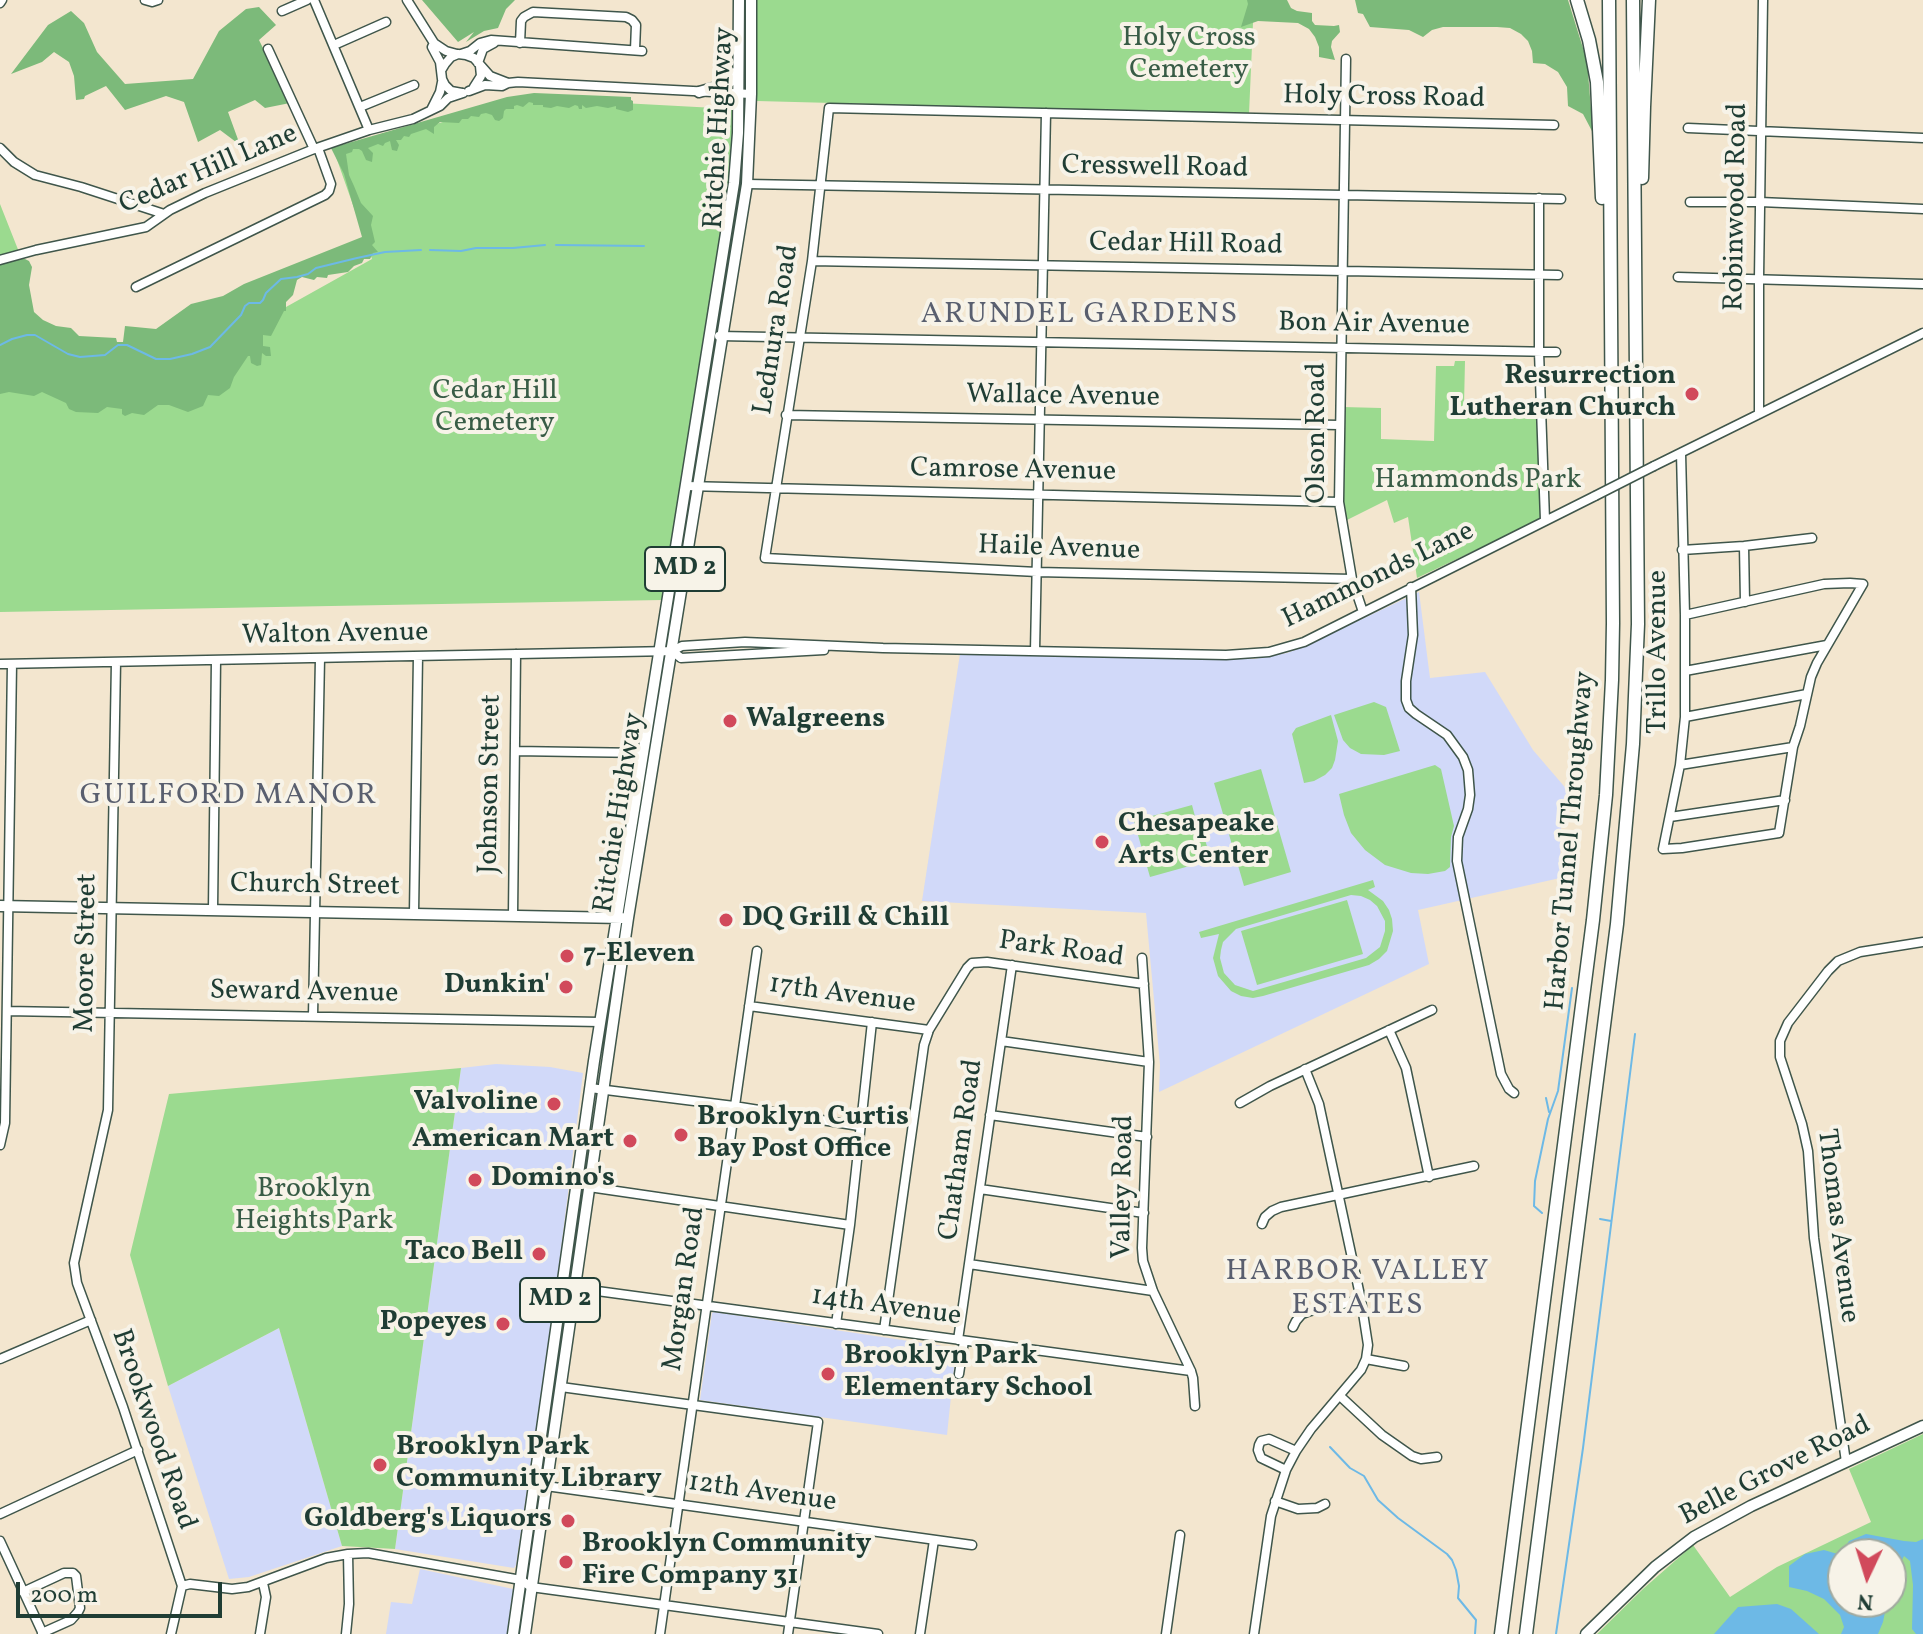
<!DOCTYPE html>
<html>
<head>
<meta charset="utf-8">
<style>
  body { margin:0 }
  #map { position:relative; width:1923px; height:1634px; overflow:hidden; background:#f3e6cf; font-family:Vollkorn,serif }
  canvas { display:block }
  .north { position:absolute; left:1827px; top:1538px; width:80px; height:80px; box-sizing:border-box; background:#f7f3e8; border:2px solid #a1aaa0; border-radius:50%; rotate:184deg; font-size:22px; font-weight:700; line-height:32px; text-align:center; color:#1f3d34 }
  .north::after { content:''; display:block; margin:auto; width:28px; height:36px; background:#d1495b; clip-path:polygon(50% 0,100% 100%,50% 72%,0 100%) }
  .scale { position:absolute; left:16px; top:1582px; width:206px; height:36px; box-sizing:border-box; border:4px solid #1f3d34; border-top:0; padding-left:10px; font-size:24px; line-height:28px; white-space:nowrap; color:#1f3d34; -webkit-text-stroke:6px #f7f3e8; paint-order:stroke }
</style>
</head>
<body>
<div id="map">
<canvas width="1923" height="1634"></canvas>
<div class="north">N</div>
<div class="scale">200 m</div>
</div>
<script>
const ctx = document.querySelector('canvas').getContext('2d');
ctx.lineJoin = 'round';
function paint(path, color) { ctx.fillStyle = color; ctx.fill(path, 'evenodd'); }
const shape = rows => new Path2D(rows.map(r => 'M' + r).join(''));
function stroke(path, color, width, dash) { ctx.strokeStyle = color; ctx.lineWidth = width; ctx.lineCap = dash ? 'butt' : 'round'; ctx.setLineDash(dash || []); ctx.stroke(path); }
function write(font, color, halo, rows, align = 'center') {
  ctx.font = font + ' Vollkorn,serif'; ctx.lineWidth = 8; ctx.setLineDash([]); ctx.textBaseline = 'middle'; ctx.strokeStyle = halo; ctx.fillStyle = color; for (const [text, x, y, turn = 0] of rows) {
    ctx.save(); ctx.translate(x, y); ctx.rotate((+turn || 0) * Math.PI / 180); ctx.textAlign = isNaN(turn) ? turn : align; if (halo) ctx.strokeText(text, 0, 0); ctx.fillText(text, 0, 0); ctx.restore();
  }
}
paint(shape([
  [1419,592,1430,678,1485,672,1533,750,1569,792,1561,827,1560,878,1418,910,1429,964,1159,1092,1160,1065,1146,913,922,901,960,654,1254,659,1287,653,1305,646],
  [496,1064,550,1067,583,1073,556,1289,516,1565,514,1568,395,1549,461,1068],
  [714,1312,956,1348,947,1435,700,1400,712,1313],
  [279,1328,342,1546,249,1577,229,1579,168,1386],
  [420,1569,513,1589,507,1634,386,1634,391,1602,412,1604]
]), '#d1d9f9');
paint(shape([
  [757,0,1254,0,1249,114,757,101],
  [566,100,734,109,730,182,662,600,0,612,0,361,166,374,372,259,335,154,500,105,522,101],
  [0,204,19,252,0,257],
  [1455,361,1465,361,1464,405,1538,405,1541,519,1417,578,1408,517,1394,523,1387,500,1345,521,1342,495,1343,407,1381,408,1381,439,1434,441,1436,366,1454,366],
  [1374,702,1386,707,1400,751,1384,755,1361,754,1350,748,1343,740,1334,715],
  [1331,715,1338,741,1335,760,1332,768,1325,775,1314,781,1304,783,1292,734,1296,728],
  [1435,765,1441,769,1454,826,1451,837,1450,867,1445,871,1428,874,1411,873,1385,865,1365,850,1351,833,1344,815,1339,794],
  [1261,769,1291,872,1244,886,1214,783],
  [1192,805,1197,824,1201,826,1211,860,1150,877,1134,821],
  [1373,880,1375,887,1368,890,1383,901,1389,910,1392,919,1393,931,1387,951,1379,959,1369,965,1263,996,1253,998,1241,996,1231,991,1218,976,1213,958,1219,934,1201,938,1199,932],
  [1351,895,1361,896,1370,900,1377,906,1385,921,1385,931,1380,947,1366,958,1253,991,1235,985,1224,973,1220,958,1221,950,1223,942,1236,929],
  [1347,900,1363,954,1257,985,1241,931],
  [461,1068,395,1549,342,1546,279,1328,168,1386,130,1255,169,1094],
  [1923,1434,1923,1634,1597,1634,1643,1589,1693,1545,1730,1597,1777,1567,1871,1522,1849,1469],
  [1843,1554,1891,1554,1891,1602,1843,1602]
]), '#9bda8f');
paint(shape([
  [422,0,515,0,506,9,498,28,484,31,466,42,474,32,458,42],
  [1247,0,1287,0,1291,8,1297,11,1312,13,1312,21,1315,25,1334,26,1339,25,1340,32,1332,41,1331,47,1335,60,1319,57,1319,47,1315,37,1309,29,1298,23,1258,21,1241,27,1248,4],
  [1355,0,1568,0,1587,61,1593,133,1583,114,1568,106,1567,87,1558,72,1545,64,1533,63,1532,51,1528,41,1521,34,1510,28,1497,27,1443,27,1432,30,1423,37,1409,30,1370,27,1363,14,1358,13],
  [259,7,276,25,259,40,290,103,265,108,255,100,228,112,240,145,220,130,198,142,184,102,166,96,125,110,106,86,85,96,84,99,76,100,74,76,69,62,54,52,42,62,11,74,48,25,71,11,84,23,97,52,125,84,193,79,219,31,246,9],
  [534,93,631,97,631,100,633,101,633,110,628,112,616,109,616,106,608,108,597,106,586,108,582,105,582,109,579,109,578,106,575,105,569,108,557,106,551,108,543,107,543,105,533,105,533,103,529,102,523,107,517,105,514,106,514,109,506,109,504,111,503,118,499,121,495,120,492,115,486,113,481,114,479,117,471,116,468,119,462,119,459,123,440,122,434,127,434,134,426,129,411,134,409,137,404,136,401,140,396,140,399,145,397,151,392,150,390,141,385,143,383,146,378,144,368,148,373,153,372,162,366,160,362,151,359,149,353,149,352,152,346,154,349,175,354,186,361,203,373,216,371,225,375,242,372,245,378,252,373,253,370,259,364,259,362,263,354,266,348,272,328,275,327,278,317,277,314,280,302,277,297,280,293,295,286,302,286,311,284,311,271,336,263,335,263,346,270,347,271,356,266,356,262,353,261,365,257,366,251,363,250,356,248,356,234,377,230,388,219,396,208,395,203,406,188,412,169,405,158,405,144,415,132,413,125,416,122,414,122,409,107,407,98,413,76,412,69,409,66,403,42,392,34,396,9,392,0,394,0,264,23,258,29,261,32,267,29,285,34,312,43,320,56,326,71,328,79,336,116,338,117,342,123,342,125,326,156,329,191,304,223,296,244,284,362,237,344,174,331,148,507,97]
]), '#7cba7a');
paint(shape([
  [1866,1534,1904,1541,1916,1542,1923,1539,1923,1634,1916,1634,1912,1629,1913,1585,1910,1561,1904,1556,1897,1570,1891,1589,1891,1554,1843,1554,1843,1602,1887,1602,1883,1622,1878,1634,1841,1634,1844,1627,1840,1615,1824,1599,1807,1591,1789,1587,1789,1566,1805,1554,1824,1550,1841,1555,1849,1541],
  [1777,1604,1791,1609,1819,1634,1714,1634,1738,1607]
]), '#6db9e6');
stroke(shape([
  [556,245,644,246],
  [430,250,461,251,476,248,513,248,545,245],
  [0,345,12,339,27,335,35,335,68,354,80,357,105,355,118,345,127,345,156,359,170,359,192,354,210,347,241,315,245,306,249,303,260,303,263,300,266,293,281,279,297,277,308,274,316,268,357,258,385,252,421,250],
  [1546,1098,1549,1112],
  [1542,1213,1534,1206,1535,1181,1548,1119,1558,1091,1572,988],
  [1600,1219,1611,1221],
  [1330,1447,1350,1468,1364,1476,1378,1500,1398,1518,1447,1554,1452,1560,1456,1570,1459,1586,1458,1598,1476,1620,1475,1634],
  [1556,1634,1583,1448,1635,1034]
]), '#6db9e6', 2);
const minor = shape([
  [145,0,152,2,158,0],
  [314,0,369,130],
  [407,0,434,43,432,47,440,62,442,79,445,85,451,91,462,93],
  [0,3,2,0],
  [282,11,307,0],
  [434,43,446,51,457,54],
  [520,43,521,21,524,17,533,12,626,17,632,20,636,25,635,50],
  [334,45,386,22],
  [268,49,314,149],
  [461,54,470,51,480,43,491,40,642,51],
  [1346,59,1339,502,1352,579,1363,612],
  [478,63,483,49,494,43],
  [442,69,445,64,451,57,458,54,466,55,474,58,490,76,508,83],
  [474,87,481,76,480,66],
  [469,91,485,85,502,86,508,83,518,82,751,94],
  [360,107,414,85],
  [431,110,440,92,442,82],
  [1688,128,1923,138],
  [0,148,14,162,35,175,81,187,164,214],
  [747,184,1561,199],
  [1539,198,1539,352,1545,520],
  [1690,202,1760,202,1923,209],
  [0,260,36,250,146,227,170,210,205,193,314,149,369,130,413,119,440,106,448,98,463,93],
  [812,261,1558,275],
  [1678,277,1923,284],
  [136,287,325,195,329,191,331,184,318,148],
  [719,336,1556,352],
  [1759,414,1759,278,1763,0],
  [786,415,1339,425],
  [1681,453,1685,615,1685,717,1680,765,1663,849,1682,848,1779,833,1793,747,1800,726,1811,677,1817,663,1863,584,1850,583,1824,584,1685,615],
  [1654,466,1923,333],
  [686,486,1339,502],
  [1744,546,1745,602],
  [1682,550,1744,546,1812,538],
  [1352,579,1037,572,765,558,812,261,829,108,1554,125],
  [1411,587,1413,635,1406,681,1406,700,1409,708,1416,714,1447,735,1463,757,1468,770,1470,795,1468,809,1458,837,1457,861,1501,1074,1509,1089,1514,1093],
  [672,651,681,658,824,650],
  [1035,651,1046,113],
  [116,662,108,1110,74,1263,77,1283,123,1407,182,1586,171,1634],
  [0,664,672,651,682,646,745,642,883,648,1226,655,1269,652,1304,642,1595,496],
  [1685,671,1827,645],
  [1685,717,1807,694],
  [515,751,643,753],
  [1680,765,1793,747],
  [1670,817,1785,800],
  [213,909,216,660],
  [414,913,418,656],
  [513,915,516,654],
  [1142,958,1149,1062,1142,1248,1143,1261,1153,1291,1191,1371,1193,1378,1195,1406],
  [749,1006,929,1030],
  [7,1011,600,1022],
  [313,1016,320,658],
  [1389,1030,1406,1068,1429,1177],
  [1001,1041,1149,1062],
  [590,1088,734,1106,859,1126],
  [1240,1103,1270,1086,1432,1010],
  [990,1115,1147,1137],
  [0,1145,5,1123,12,664],
  [589,1187,850,1225],
  [980,1189,1144,1213],
  [1262,1224,1265,1217,1272,1211,1281,1207,1474,1166],
  [969,1264,1153,1291],
  [575,1288,1191,1371],
  [836,1324,850,1225,872,1022],
  [1293,1327,1296,1321,1302,1314,1310,1311,1361,1300],
  [884,1330,924,1045,929,1030,967,968,972,963,987,962,1144,984],
  [958,1340,1012,965],
  [0,1359,91,1320],
  [1366,1359,1404,1366],
  [959,1374,964,1341],
  [561,1387,818,1422,788,1634],
  [1340,1396,1382,1435,1412,1456,1421,1459,1437,1457],
  [1846,1462,1814,1238,1808,1151,1802,1124,1780,1057,1780,1041,1788,1023,1828,971,1838,961,1860,952,1923,942],
  [1286,1470,1261,1458,1258,1450,1259,1445,1261,1441,1269,1439,1296,1451],
  [546,1486,972,1545],
  [1275,1501,1298,1509,1317,1508,1325,1504],
  [0,1514,138,1450],
  [0,1541,43,1634],
  [182,1586,190,1584,232,1589,248,1587,326,1558,348,1554,368,1553,521,1580,531,1587,878,1634],
  [23,1592,64,1573,73,1573,76,1576,80,1608,78,1612,71,1620,42,1633],
  [260,1634,266,1597,263,1583],
  [346,1634,349,1604,348,1554],
  [660,1634,757,951],
  [920,1634,934,1540],
  [1166,1634,1180,1535],
  [1254,1634,1271,1516,1286,1470,1296,1451,1311,1429,1361,1370,1366,1359,1368,1345,1361,1300,1319,1104,1305,1069]
]);
const major = shape([
  [699,92,727,84,734,78,738,70],
  [0,906,622,918],
  [513,1634,594,1061,734,183,738,133,739,0],
  [525,1634,628,918,747,184,751,94,751,0],
  [1586,1634,1655,1567,1694,1537,1751,1506,1923,1426]
]);
const highway = shape([
  [1577,0,1589,40,1597,82,1602,198],
  [1642,178,1644,107,1649,0],
  [1501,1634,1593,920,1606,795,1612,680,1613,623,1609,0],
  [1526,1634,1617,924,1633,744,1638,624,1633,0]
]);
stroke(minor, '#3f564b', 11);
stroke(major, '#3f564b', 13);
stroke(highway, '#3f564b', 15);
stroke(minor, '#fff', 8);
stroke(major, '#fff', 10);
stroke(highway, '#fff', 12);
const minorBridge = shape([
  [1595,496,1654,466]
]);
stroke(minorBridge, '#3f564b', 11, []);
stroke(minorBridge, '#fff', 8);
for (const [x, y, r, color] of [
  [1692,394,8,"#d1495b"],
  [730,721,8,"#d1495b"],
  [1102,842,8,"#d1495b"],
  [726,920,8,"#d1495b"],
  [567,956,8,"#d1495b"],
  [566,987,8,"#d1495b"],
  [554,1104,8,"#d1495b"],
  [681,1135,8,"#d1495b"],
  [630,1141,8,"#d1495b"],
  [475,1180,8,"#d1495b"],
  [539,1254,8,"#d1495b"],
  [503,1324,8,"#d1495b"],
  [828,1374,8,"#d1495b"],
  [380,1465,8,"#d1495b"],
  [568,1521,8,"#d1495b"],
  [566,1562,8,"#d1495b"]
]) { const dot = new Path2D(); dot.arc(x, y, r, 0, 2 * Math.PI); ctx.fillStyle = color; ctx.fill(dot); stroke(dot, '#f7f3e8', 3); }
for (const [x, y, w] of [
  [685,569,80],
  [560,1300,80]
]) { const box = new Path2D(); box.roundRect(x - w / 2, y - 22, w, 44, 6); ctx.fillStyle = '#f7f3e8'; ctx.fill(box); stroke(box, '#1f3d34', 2); }
write('bold 26px', '#1f3d34', null, [
  ["MD 2",685,569],
  ["MD 2",560,1300]
]);
write('28px', '#385c46', '#f7f3e8', [
  ["Holy Cross",1189,40],
  ["Cemetery",1189,72],
  ["Cedar Hill",495,393],
  ["Cemetery",495,425],
  ["Hammonds Park",1478,482],
  ["Brooklyn",314,1191],
  ["Heights Park",314,1223]
]);
write('28px', '#1f3d34', '#f7f3e8', [
  ["Holy Cross Road",1384,99,1],
  ["Ritchie Highway",721,128,-87],
  ["Cresswell Road",1155,169,1],
  ["Cedar Hill Lane",209,171,-23],
  ["Robinwood Road",1738,207,-89],
  ["Cedar Hill Road",1186,246,1],
  ["Bon Air Avenue",1374,326,1],
  ["Lednura Road",778,330,-81],
  ["Wallace Avenue",1063,398,1],
  ["Olson Road",1319,433,-90],
  ["Camrose Avenue",1013,472,1],
  ["Haile Avenue",1059,550,2],
  ["Hammonds Lane",1379,577,-26],
  ["Walton Avenue",335,636,-1],
  ["Trillo Avenue",1660,652,-90],
  ["Johnson Street",492,784,-89],
  ["Ritchie Highway",621,813,-81],
  ["Harbor Tunnel Throughway",1572,841,-85],
  ["Church Street",315,887,1],
  ["Park Road",1061,951,8],
  ["Moore Street",88,953,-89],
  ["Seward Avenue",304,994,1],
  ["17th Avenue",842,996,8],
  ["Chatham Road",963,1150,-82],
  ["Valley Road",1125,1187,-89],
  ["Thomas Avenue",1836,1226,83],
  ["Morgan Road",686,1289,-82],
  ["14th Avenue",886,1308,8],
  ["Brookwood Road",152,1430,71],
  ["Belle Grove Road",1776,1472,-27],
  ["12th Avenue",762,1494,8]
]);
write('bold 28px', '#1f3d34', '#f7f3e8', [
  ["Resurrection",1676,378,"right"],
  ["Lutheran Church",1676,410,"right"],
  ["Walgreens",746,721],
  ["Chesapeake",1118,826],
  ["Arts Center",1118,858],
  ["DQ Grill & Chill",742,920],
  ["7-Eleven",583,956],
  ["Dunkin'",550,987,"right"],
  ["Valvoline",538,1104,"right"],
  ["Brooklyn Curtis",697,1119],
  ["Bay Post Office",697,1151],
  ["American Mart",614,1141,"right"],
  ["Domino's",491,1180],
  ["Taco Bell",523,1254,"right"],
  ["Popeyes",487,1324,"right"],
  ["Brooklyn Park",844,1358],
  ["Elementary School",844,1390],
  ["Brooklyn Park",396,1449],
  ["Community Library",396,1481],
  ["Goldberg's Liquors",552,1521,"right"],
  ["Brooklyn Community",582,1546],
  ["Fire Company 31",582,1578]
], 'left');
ctx.letterSpacing = '2px';
write('30px', '#595f6f', '#f7f3e8', [
  ["ARUNDEL GARDENS",1080,316],
  ["GUILFORD MANOR",229,797],
  ["HARBOR VALLEY",1358,1273],
  ["ESTATES",1358,1307]
]);
ctx.letterSpacing = '0px';
</script>
</body>
</html>
